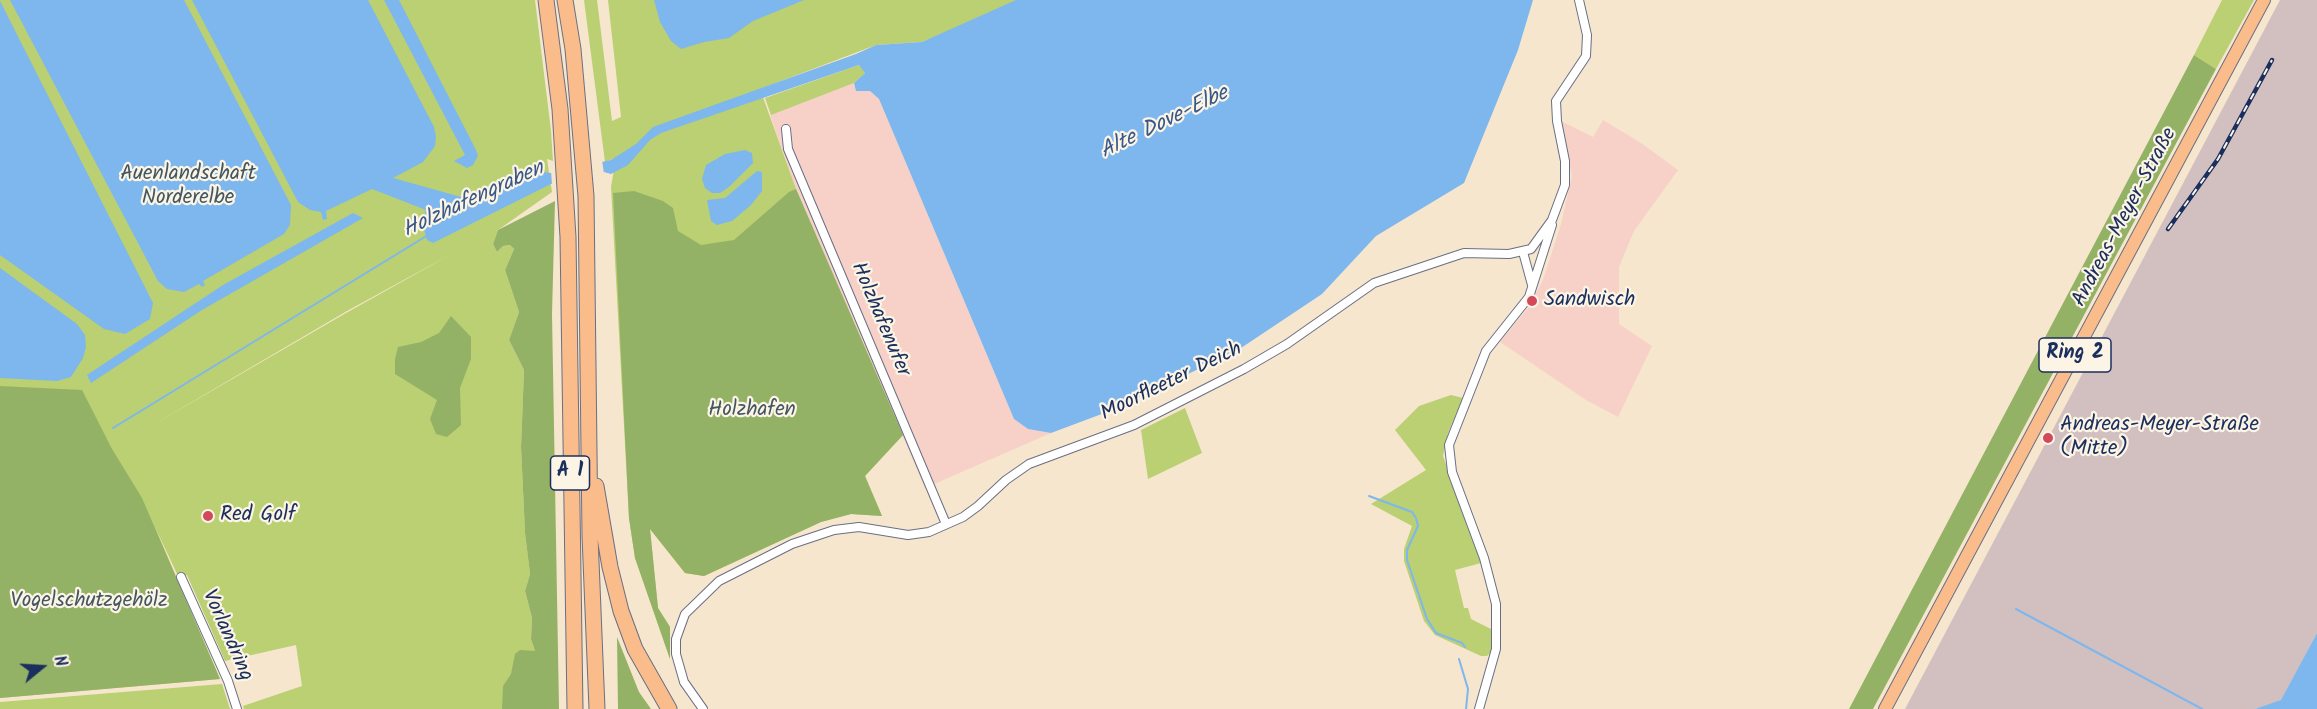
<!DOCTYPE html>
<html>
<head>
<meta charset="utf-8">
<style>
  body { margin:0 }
  #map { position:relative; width:2317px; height:709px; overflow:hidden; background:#f6e6cd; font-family:Kalam,sans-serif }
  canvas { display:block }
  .north { position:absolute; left:12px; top:637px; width:60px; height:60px; -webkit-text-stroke:4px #fcf5e5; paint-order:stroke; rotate:72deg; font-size:16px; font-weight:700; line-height:24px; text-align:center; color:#1b2f5e }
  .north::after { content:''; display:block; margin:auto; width:21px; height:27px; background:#1b2f5e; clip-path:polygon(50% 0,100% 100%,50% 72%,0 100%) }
</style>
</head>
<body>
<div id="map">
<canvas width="2317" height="709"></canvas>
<div class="north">N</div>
</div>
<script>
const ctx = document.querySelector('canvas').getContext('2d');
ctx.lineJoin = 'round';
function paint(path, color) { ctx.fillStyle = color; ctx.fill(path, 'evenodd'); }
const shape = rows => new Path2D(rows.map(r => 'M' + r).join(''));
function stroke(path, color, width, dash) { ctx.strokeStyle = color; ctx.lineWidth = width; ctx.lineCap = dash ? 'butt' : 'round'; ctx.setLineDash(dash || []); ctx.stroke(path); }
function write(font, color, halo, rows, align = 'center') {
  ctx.font = font + ' Kalam,sans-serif'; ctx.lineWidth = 4.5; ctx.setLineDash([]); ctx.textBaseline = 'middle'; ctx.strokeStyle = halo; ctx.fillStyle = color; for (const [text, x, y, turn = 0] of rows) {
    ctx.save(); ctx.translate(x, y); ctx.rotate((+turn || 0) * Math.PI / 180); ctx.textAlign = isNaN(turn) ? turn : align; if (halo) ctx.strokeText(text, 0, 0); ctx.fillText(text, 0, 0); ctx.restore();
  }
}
paint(shape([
  [854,83,856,91,870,91,879,99,1014,419,1028,429,1051,433,925,488,796,189,770,115],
  [1603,120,1641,143,1678,170,1634,231,1619,267,1619,324,1652,346,1618,417,1586,400,1500,342,1528,308,1543,280,1561,224,1572,176,1561,121,1593,137]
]), '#f7d1c7');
paint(shape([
  [2280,0,2317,0,2317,633,2281,701,2255,709,1905,709]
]), '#d2bfc0');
paint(shape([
  [0,0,535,0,551,131,553,161,547,159,552,192,498,230,493,244,497,252,503,246,510,245,514,249,505,270,519,312,509,340,524,370,521,447,525,533,530,574,525,591,532,618,531,639,535,651,537,709,244,709,243,706,302,686,296,645,225,661,187,575,179,578,155,527,220,679,0,698],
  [455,252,346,313,146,429,347,311],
  [584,0,597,0,612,121,621,117,608,0,1024,0,922,42,876,45,760,89,796,189,903,435,865,476,882,516,851,514,821,522,704,576,685,573,650,529,658,608,670,627,670,659,635,558,629,518,611,187,616,158,605,162],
  [2222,0,2254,0,2216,69,2194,55],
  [859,65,864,68,865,73,854,83,771,115,765,98],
  [1451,395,1463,398,1448,433,1443,456,1481,563,1455,570,1464,608,1468,608,1471,619,1493,630,1491,652,1487,656,1481,656,1435,635,1424,621,1404,561,1404,549,1412,526,1371,504,1426,470,1395,430,1419,406],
  [1185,408,1202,453,1148,479,1141,430],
  [222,684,230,709,0,709,0,702]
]), '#bbcf73');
paint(shape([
  [2194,55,2216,69,1873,709,1849,709],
  [796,189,903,435,865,476,882,516,851,514,821,522,704,576,685,573,650,529,658,608,670,627,670,659,635,558,629,518,613,193,634,191,663,201,673,208,678,231,701,245,734,240,789,192],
  [555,201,552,314,559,709,502,709,503,686,511,674,515,654,520,650,535,651,531,639,532,618,525,591,530,574,525,533,521,447,524,370,509,340,519,312,505,270,514,249,510,245,503,246,497,252,493,244,498,230],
  [451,316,471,337,471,359,460,388,461,425,447,437,436,434,430,419,437,400,395,374,395,359,398,347,421,342,439,333],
  [0,386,82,390,112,449,142,498,220,679,0,698],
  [617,637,639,692,651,709,618,709]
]), '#94b265');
paint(shape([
  [10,0,184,0,291,205,290,225,284,234,203,281,205,285,202,287,199,284,184,292,167,289,158,281],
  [192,0,368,0,434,127,436,137,435,146,423,162,393,178,472,200,488,194,492,197,501,189,543,172,550,173,611,160,636,144,653,127,856,54,876,45,922,42,1016,0,1533,0,1518,50,1464,183,1376,236,1322,294,1238,350,1115,409,1051,433,1028,429,1014,419,879,99,870,91,856,91,854,83,865,73,859,65,661,133,650,140,628,165,611,174,604,172,551,184,433,243,427,240,422,222,426,210,372,189,326,211,327,219,323,220,321,212,310,210,298,202],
  [384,0,399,0,476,150,478,156,473,165,467,168,454,161,465,155],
  [654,0,804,0,753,21,729,38,704,42,681,49,671,41,660,22],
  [0,1,153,303,150,319,125,334,104,329,0,255],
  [745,150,752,153,753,163,729,187,720,193,712,193,705,188,702,179,706,165,725,154],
  [757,171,762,172,762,191,751,205,732,221,717,225,711,221,707,200,725,198],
  [353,213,363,218,202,310,91,383,87,375,223,285],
  [0,268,77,324,85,335,86,347,83,358,71,377,57,381,0,378],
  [2317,633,2317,709,2255,709,2281,700]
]), '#7db7ee');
paint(shape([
  [602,160,604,174,552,185,551,170]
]), '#f6e6cd');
stroke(shape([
  [113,428,428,235],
  [1369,496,1412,512,1416,518,1418,526,1407,550,1407,560,1427,619,1436,633,1462,643,1465,647],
  [2016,609,2202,709],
  [1459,659,1468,689,1466,709]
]), '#7db7ee', 2);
const minor = shape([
  [786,129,788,149,946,524],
  [1523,252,1532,285],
  [181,577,228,681,237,709],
  [703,709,684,682,676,654,676,639,685,614,719,581,792,544,834,530,859,527,908,535,929,532,963,517,978,506,1006,480,1029,464,1134,425,1244,369,1287,344,1374,283,1464,253,1509,254,1531,249,1552,220,1565,185,1565,161,1557,121,1556,101,1586,56,1587,35,1579,0],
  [1479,709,1496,649,1496,604,1484,558,1452,472,1449,445,1486,351,1529,297,1552,225]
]);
const primary = shape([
  [1885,709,2264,0]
]);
const motorway = shape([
  [546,0,560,109,568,237,575,709],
  [565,0,573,49,586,196,590,536,597,709],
  [596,486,610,567,621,611,635,649,669,709]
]);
stroke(minor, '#686f85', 10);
stroke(primary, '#686f85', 14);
stroke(motorway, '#686f85', 17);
stroke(minor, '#fff', 8);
stroke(primary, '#fabc8b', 12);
stroke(motorway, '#fabc8b', 15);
const rail = shape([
  [2168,229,2218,159,2272,60]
]);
stroke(rail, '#1b2f5e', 4.5);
stroke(rail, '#fcf5e5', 2, [7]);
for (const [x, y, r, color] of [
  [1532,301,6,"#d1495b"],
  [2048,438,6,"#d1495b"],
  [208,516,6,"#d1495b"]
]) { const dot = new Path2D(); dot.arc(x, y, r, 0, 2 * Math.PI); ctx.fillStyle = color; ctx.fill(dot); stroke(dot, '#fcf5e5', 2); }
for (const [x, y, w] of [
  [2075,355,72],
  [570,473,39]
]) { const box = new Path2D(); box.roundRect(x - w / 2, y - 17, w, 34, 4.5); ctx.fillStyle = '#fcf5e5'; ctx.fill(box); stroke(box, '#1b2f5e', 1.5); }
write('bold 20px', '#1b2f5e', null, [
  ["Ring 2",2075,355],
  ["A 1",570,473]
]);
write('21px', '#435763', '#fcf5e5', [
  ["Auenlandschaft",188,175],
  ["Norderelbe",188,199],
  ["Holzhafen",752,411],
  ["Vogelschutzgehölz",89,602]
]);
write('21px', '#1b2f5e', '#fcf5e5', [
  ["Andreas-Meyer-Straße",2126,218,-62],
  ["Holzhafenufer",879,320,67],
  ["Moorfleeter Deich",1172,383,-26],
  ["Vorlandring",226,636,66]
]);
write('21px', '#1b2f5e', '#fcf5e5', [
  ["Sandwisch",1544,301],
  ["Andreas-Meyer-Straße",2060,426],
  ["(Mitte)",2060,450],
  ["Red Golf",220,516]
], 'left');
write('italic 22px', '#385889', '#fcf5e5', [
  ["Alte Dove-Elbe",1165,124,-26],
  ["Holzhafengraben",474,201,-25]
]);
</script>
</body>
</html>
